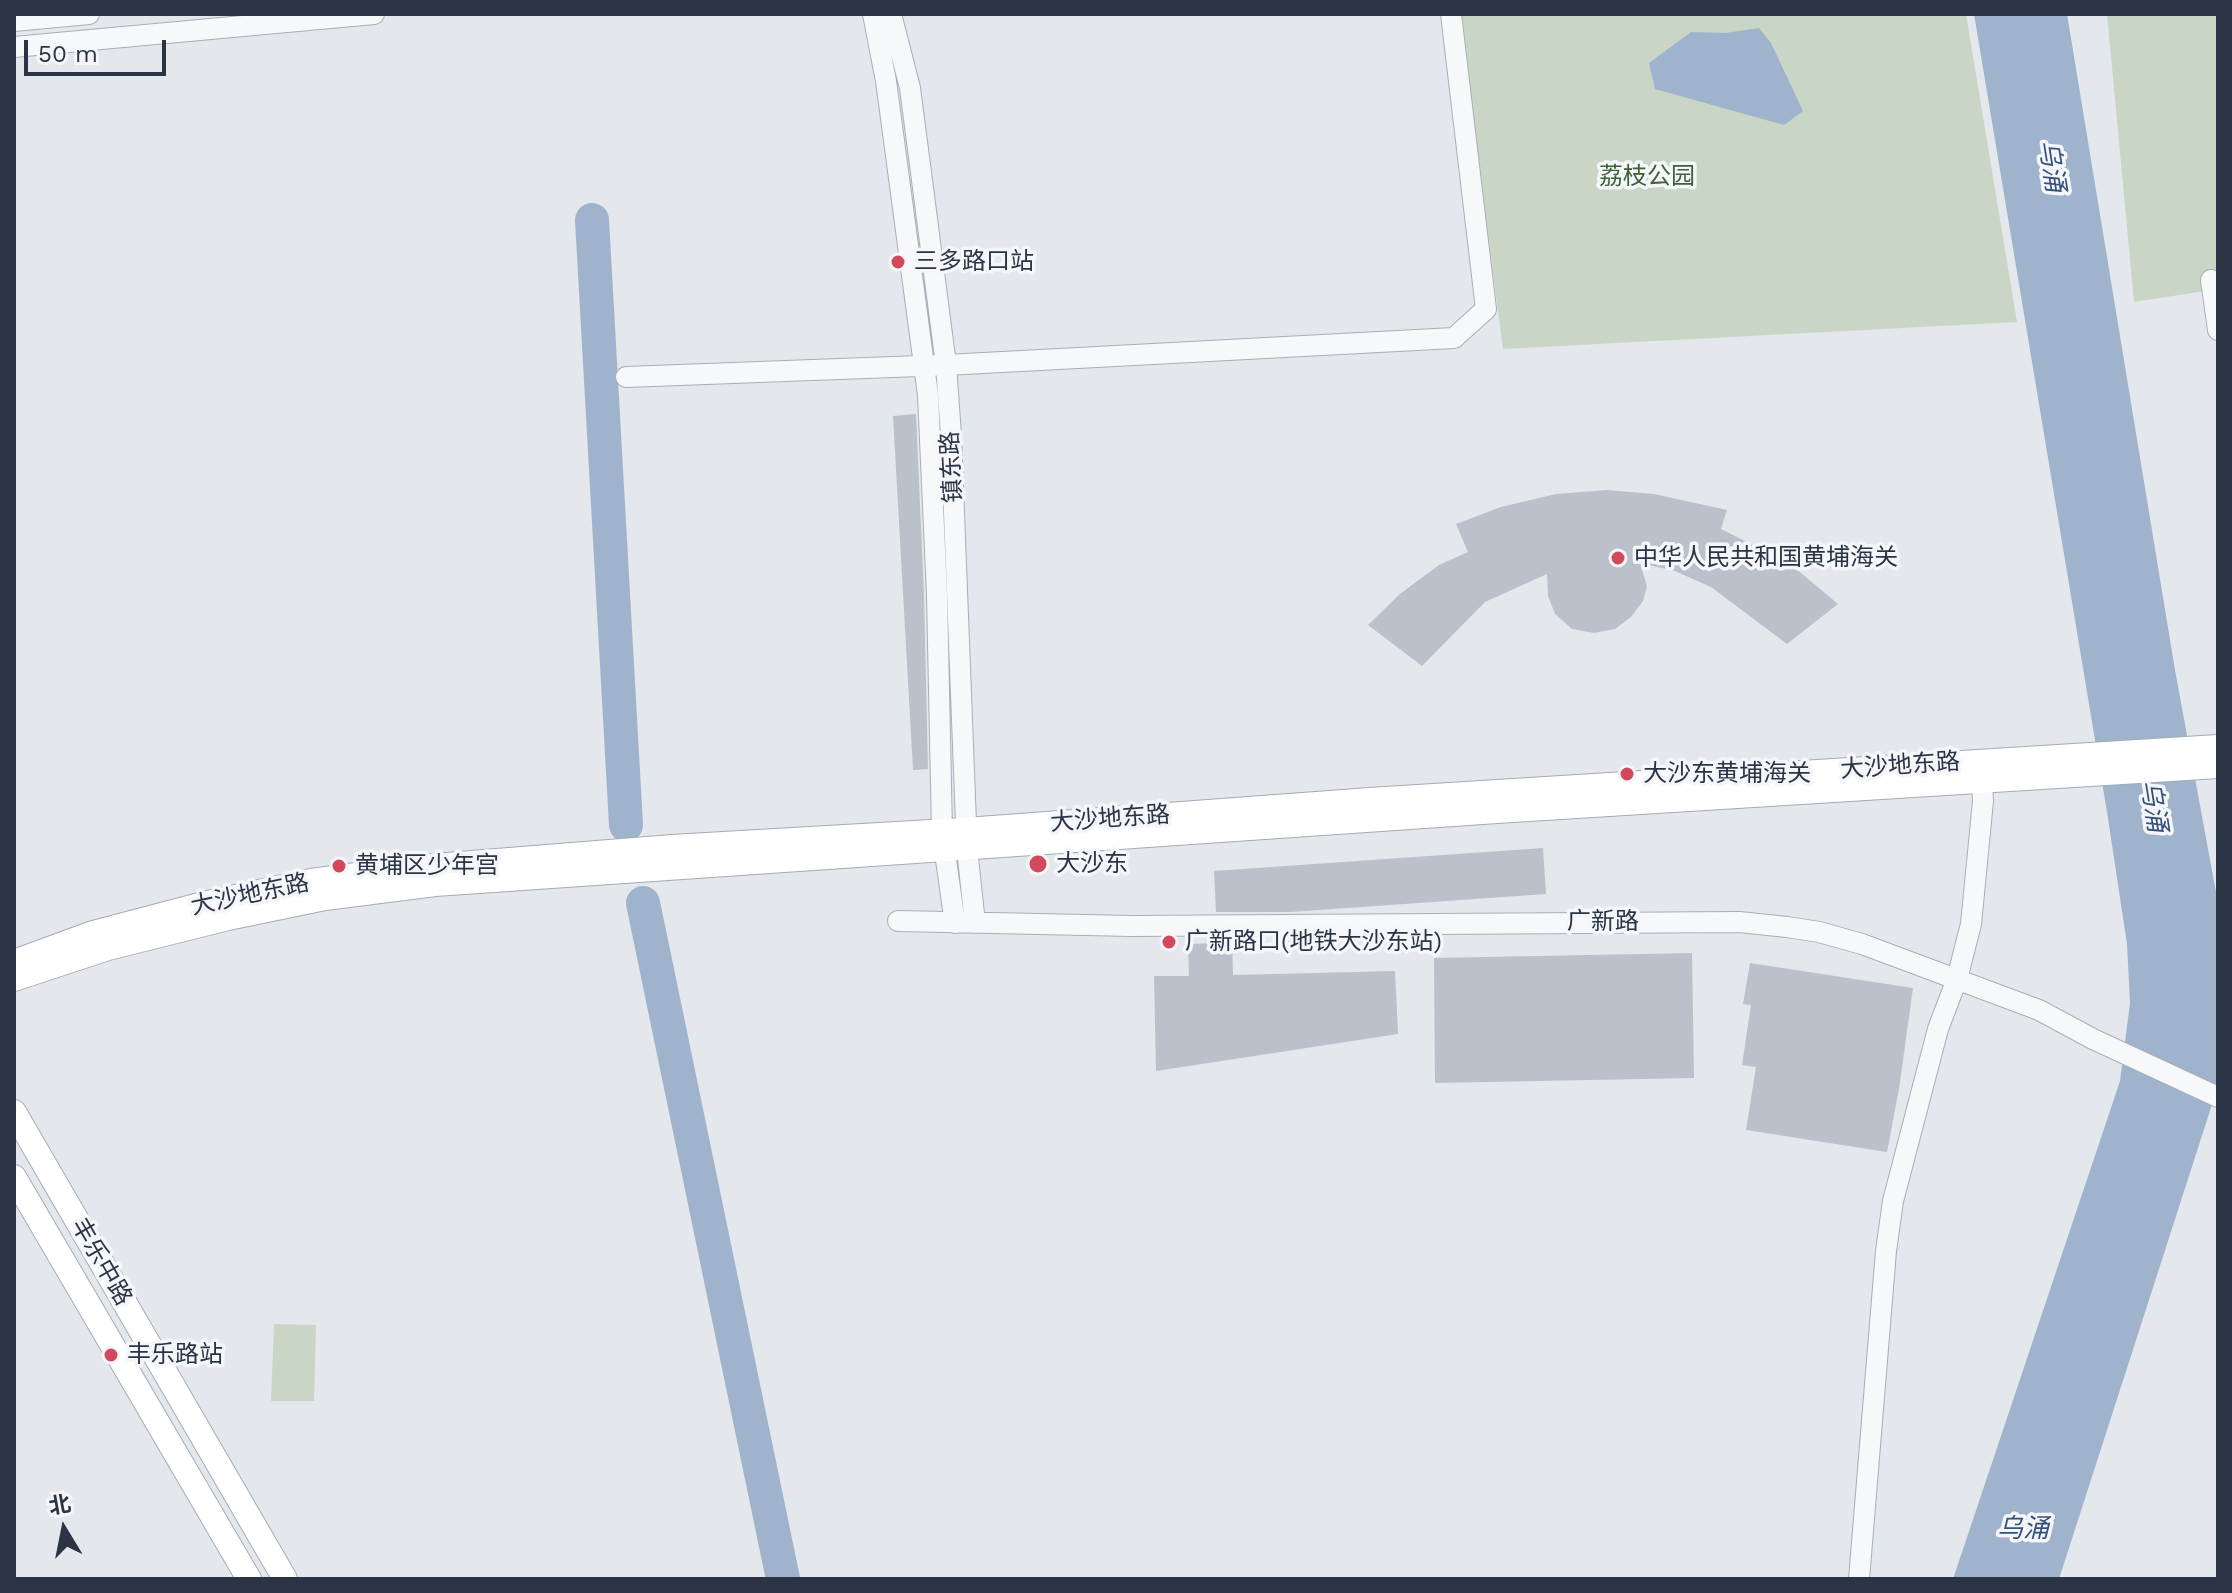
<!DOCTYPE html>
<html>
<head>
<meta charset="utf-8">
<style>
  body { margin:0 }
  #map { position:relative; width:2232px; height:1593px; overflow:hidden; background:#e4e7ec; font-family:"Work Sans","Noto Sans SC",sans-serif }
  canvas { display:block }
  .frame { position:absolute; inset:0; border:16px solid #2b3445; pointer-events:none }
  .north { position:absolute; left:24px; top:1489px; width:80px; height:80px; -webkit-text-stroke:6px #f4f6f9; paint-order:stroke; rotate:350deg; font-size:22px; font-weight:700; line-height:32px; text-align:center; color:#2b3445 }
  .north::after { content:''; display:block; margin:auto; width:28px; height:36px; background:#2b3445; clip-path:polygon(50% 0,100% 100%,50% 72%,0 100%) }
  .scale { position:absolute; left:24px; top:40px; width:142px; height:36px; box-sizing:border-box; border:4px solid #2b3445; border-top:0; padding-left:10px; font-size:24px; line-height:28px; white-space:nowrap; color:#2b3445; -webkit-text-stroke:6px #f4f6f9; paint-order:stroke }
</style>
</head>
<body>
<div id="map">
<canvas width="2232" height="1593"></canvas>
<div class="frame"></div>
<div class="north">北</div>
<div class="scale">50 m</div>
</div>
<script>
const ctx = document.querySelector('canvas').getContext('2d');
ctx.lineJoin = 'round';
function paint(path, color) { ctx.fillStyle = color; ctx.fill(path, 'evenodd'); }
const shape = rows => new Path2D(rows.map(r => 'M' + r).join(''));
function stroke(path, color, width, dash) { ctx.strokeStyle = color; ctx.lineWidth = width; ctx.lineCap = dash ? 'butt' : 'round'; ctx.setLineDash(dash || []); ctx.stroke(path); }
function write(font, color, halo, rows, align = 'center') {
  ctx.font = font + ' "Work Sans","Noto Sans SC",sans-serif'; ctx.lineWidth = 7; ctx.setLineDash([]); ctx.textBaseline = 'middle'; ctx.strokeStyle = halo; ctx.fillStyle = color; for (const [text, x, y, turn = 0] of rows) {
    ctx.save(); ctx.translate(x, y); ctx.rotate((+turn || 0) * Math.PI / 180); ctx.textAlign = isNaN(turn) ? turn : align; if (halo) ctx.strokeText(text, 0, 0); ctx.fillText(text, 0, 0); ctx.restore();
  }
}
paint(shape([
  [1459,14,1966,14,2017,322,1503,349],
  [2107,14,2218,14,2218,289,2134,302],
  [274,1324,316,1325,314,1401,271,1401]
]), '#c9d6c5');
paint(shape([
  [1974,14,2067,14,2175,670,2218,903,2218,1086,2059,1579,1953,1579,2120,1081,2130,1003,2127,944,2107,812],
  [1759,28,1771,43,1803,111,1784,125,1655,89,1649,63,1691,32,1725,33]
]), '#9fb4cc');
stroke(shape([
  [592,220,626,825],
  [643,903,783,1579]
]), '#9fb4cc', 34);
paint(shape([
  [916,414,924,595,928,769,913,770,893,416],
  [1606,490,1654,494,1727,510,1721,529,1789,563,1838,604,1787,644,1711,587,1675,571,1640,563,1647,586,1643,601,1631,617,1615,629,1594,633,1572,629,1555,614,1548,596,1547,574,1485,602,1422,666,1368,625,1400,594,1439,565,1468,552,1456,524,1501,507,1556,494],
  [1543,848,1546,894,1291,912,1216,912,1214,871],
  [1218,938,1232,938,1233,975,1395,971,1398,1034,1156,1071,1154,976,1189,976,1188,944,1218,943],
  [1692,953,1694,1078,1435,1083,1434,958],
  [1750,963,1913,988,1899,1089,1887,1152,1746,1130,1756,1067,1742,1065,1751,1005,1743,1004]
]), '#bbc0ca');
const minor = shape([
  [873,14,886,81,928,395,937,595,942,832,955,923],
  [891,14,910,88,946,365,951,435,967,849,975,923],
  [14,21,89,14],
  [14,47,374,14],
  [2211,280,2218,330],
  [626,377,946,365,1454,338,1486,309,1451,14],
  [898,921,1132,926,1739,922,1787,927,1819,932,1862,944,2039,1010,2093,1039,2218,1097],
  [1859,1579,1886,1251,1893,1201,1938,1029,1957,979,1971,924,1983,801,1981,765]
]);
const major = shape([
  [14,962,93,933,203,904,311,881,409,868,672,847,966,830,1370,800,2218,747],
  [14,979,108,948,228,918,325,898,435,884,1497,811,2218,766],
  [14,1112,285,1579],
  [14,1177,249,1579]
]);
stroke(minor, '#a9aeb7', 22);
stroke(major, '#a3abb8', 26);
stroke(minor, '#f7f8fa', 20);
stroke(major, '#fff', 24);
for (const [x, y, r, color] of [
  [898,262,8,"#d1495b"],
  [1618,558,8,"#d1495b"],
  [1627,774,8,"#d1495b"],
  [1038,864,10,"#d1495b"],
  [339,866,8,"#d1495b"],
  [1169,942,8,"#d1495b"],
  [111,1355,8,"#d1495b"]
]) { const dot = new Path2D(); dot.arc(x, y, r, 0, 2 * Math.PI); ctx.fillStyle = color; ctx.fill(dot); stroke(dot, '#f4f6f9', 3); }
write('24px', '#3f6138', '#f4f6f9', [
  ["荔枝公园",1647,177]
]);
write('24px', '#2b3445', '#f4f6f9', [
  ["三多路口站",914,262],
  ["中华人民共和国黄埔海关",1634,558],
  ["大沙东黄埔海关",1643,774],
  ["大沙东",1056,864],
  ["黄埔区少年宫",355,866],
  ["广新路口(地铁大沙东站)",1185,942],
  ["丰乐路站",127,1355]
], 'left');
write('24px', '#2b3445', '#f4f6f9', [
  ["镇东路",952,467,-93],
  ["大沙地东路",1900,766,-4],
  ["大沙地东路",1110,819,-4],
  ["大沙地东路",250,895,-12],
  ["广新路",1603,922],
  ["丰乐中路",101,1262,60]
]);
write('italic 26px', '#34527a', '#f4f6f9', [
  ["乌涌",2051,166,81],
  ["乌涌",2153,806,81],
  ["乌涌",2023,1529]
]);
</script>
</body>
</html>
